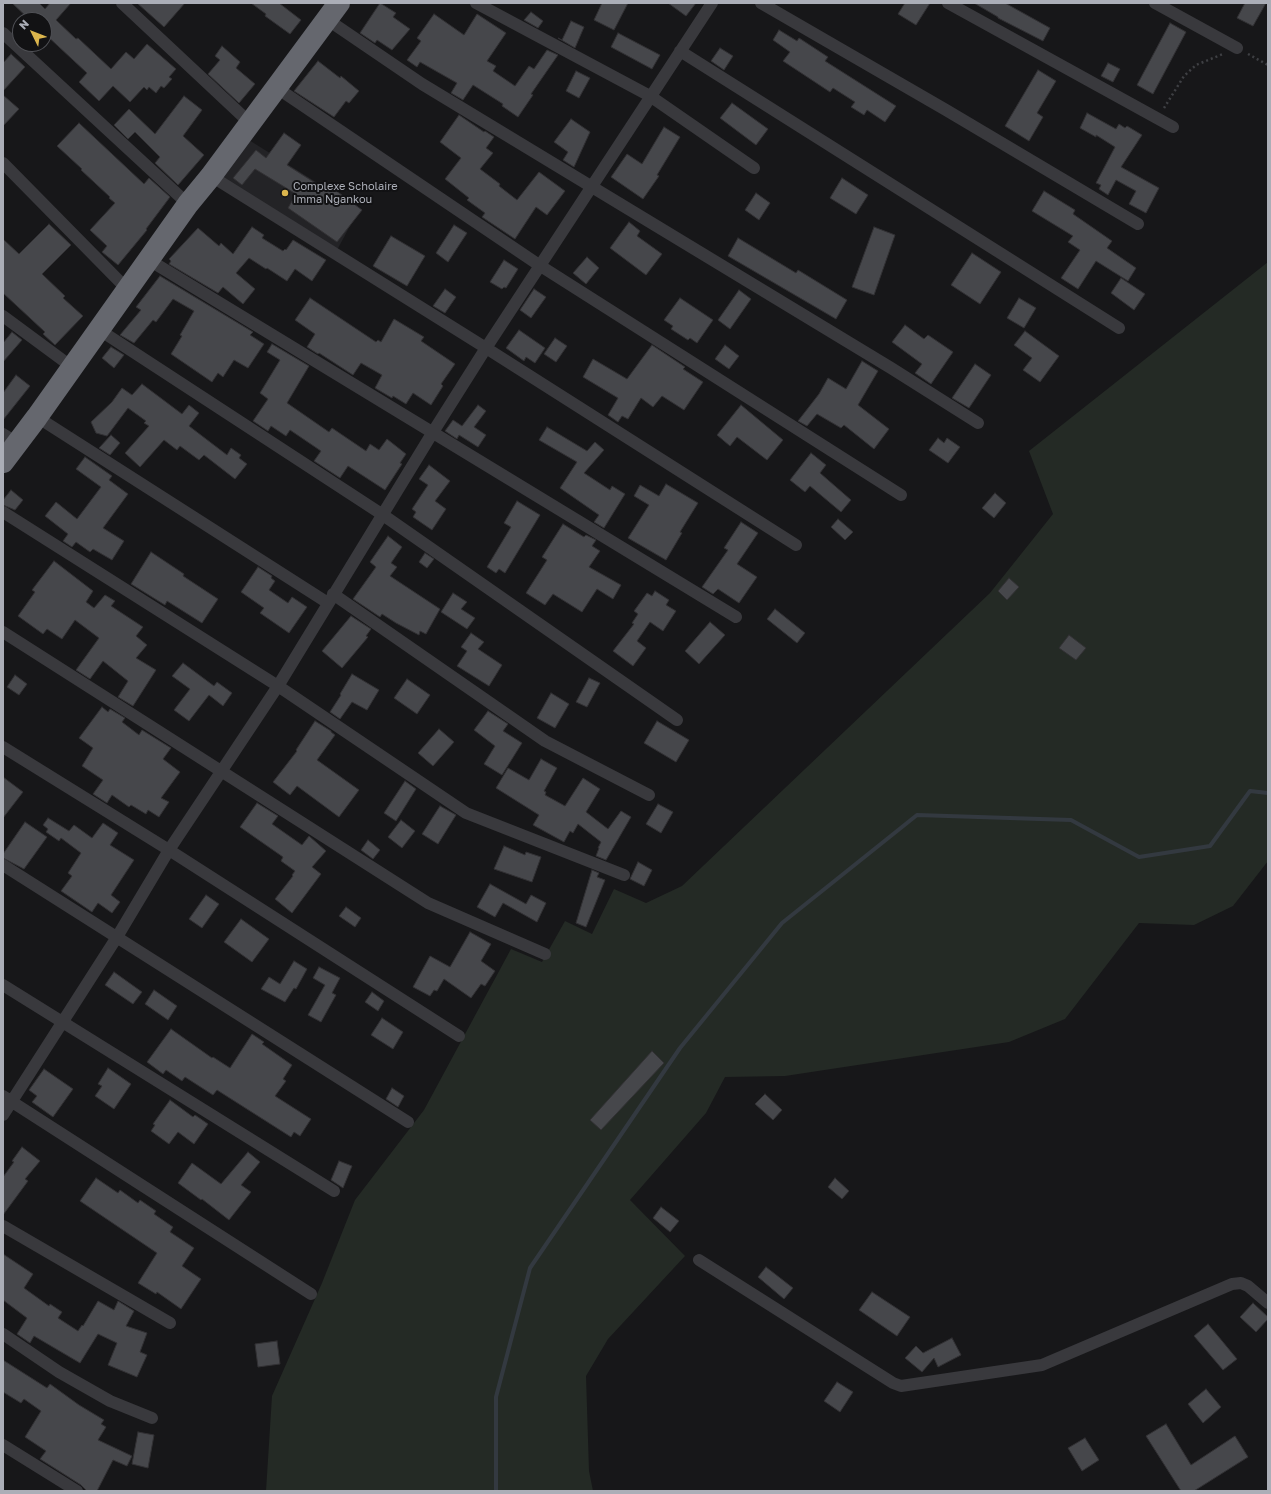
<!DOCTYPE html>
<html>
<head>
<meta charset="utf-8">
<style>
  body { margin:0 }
  #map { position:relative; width:1271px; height:1494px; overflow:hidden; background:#171719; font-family:"Golos Text",sans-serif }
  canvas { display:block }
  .frame { position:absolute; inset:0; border:4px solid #abaeb7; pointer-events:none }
  .north { position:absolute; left:12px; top:12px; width:40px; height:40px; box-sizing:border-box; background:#121214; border:1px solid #4f5055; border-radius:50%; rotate:313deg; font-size:11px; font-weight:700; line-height:16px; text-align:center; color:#abaeb7 }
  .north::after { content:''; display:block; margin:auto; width:14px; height:18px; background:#dbb54d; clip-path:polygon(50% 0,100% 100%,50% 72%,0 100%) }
</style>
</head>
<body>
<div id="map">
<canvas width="1271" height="1494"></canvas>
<div class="frame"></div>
<div class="north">N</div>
</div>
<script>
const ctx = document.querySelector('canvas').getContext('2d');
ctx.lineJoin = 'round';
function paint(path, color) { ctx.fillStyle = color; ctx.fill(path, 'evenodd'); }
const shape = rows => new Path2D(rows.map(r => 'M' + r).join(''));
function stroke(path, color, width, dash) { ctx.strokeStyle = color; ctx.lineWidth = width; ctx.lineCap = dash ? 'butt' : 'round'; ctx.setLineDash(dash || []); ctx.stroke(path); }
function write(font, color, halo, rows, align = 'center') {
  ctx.font = font + ' "Golos Text",sans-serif'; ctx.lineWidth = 4; ctx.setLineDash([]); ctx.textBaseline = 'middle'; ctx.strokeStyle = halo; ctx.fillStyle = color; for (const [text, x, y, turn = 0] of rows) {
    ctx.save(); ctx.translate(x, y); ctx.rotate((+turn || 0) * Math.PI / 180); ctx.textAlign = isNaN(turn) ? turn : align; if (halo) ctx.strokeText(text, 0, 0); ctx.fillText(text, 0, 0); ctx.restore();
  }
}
paint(shape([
  [241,135,359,209,335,254,211,176]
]), '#232326');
paint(shape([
  [1268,262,1268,861,1233,906,1194,925,1139,923,1065,1019,1009,1042,785,1076,725,1077,706,1113,630,1200,685,1256,608,1339,586,1376,589,1471,593,1491,266,1491,272,1396,322,1283,355,1200,424,1110,511,949,542,962,565,921,592,934,614,889,646,903,682,886,990,593,1053,514,1029,451]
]), '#242a25');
stroke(shape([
  [496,1491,496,1397,530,1268,680,1048,782,923,917,815,1071,820,1139,857,1210,846,1250,791,1268,793]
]), '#333940', 4);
const building = shape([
  [12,3,39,3,45,9,50,3,71,3,56,20,76,39,78,38,111,69,126,52,134,59,147,44,176,69,169,77,172,79,164,88,161,86,156,93,149,87,147,90,144,87,130,102,113,86,99,101,79,82,87,73,44,33,44,20,30,20,12,3],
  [137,3,185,3,164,27,137,3],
  [251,3,279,3,301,20,290,34,265,16,266,14,251,3],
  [380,3,396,13,393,17,410,29,392,50,377,40,375,43,360,33,380,3],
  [602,3,628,3,614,30,594,20,602,3],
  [668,3,696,3,686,16,668,3],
  [905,3,930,3,916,25,898,14,905,3],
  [974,3,1005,3,1050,28,1043,41,998,18,998,17,974,3],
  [1245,3,1266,3,1253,26,1237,18,1245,3],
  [531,12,543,21,538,28,524,20,531,12],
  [434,14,464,35,477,14,506,33,487,61,496,66,493,71,515,86,529,66,534,69,547,50,558,55,531,94,533,95,518,117,502,106,503,104,473,85,463,100,451,93,457,83,420,62,417,67,407,60,421,41,417,38,434,14],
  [571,21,584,27,575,48,558,38,562,40,571,21],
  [1170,23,1186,32,1153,94,1137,85,1170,23],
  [779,30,797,41,799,38,828,57,825,61,896,106,885,122,867,110,864,115,851,107,855,102,833,88,830,92,783,61,790,52,773,40,779,30],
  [618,33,660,55,652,69,611,47,618,33],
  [222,46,240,62,236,68,255,84,239,103,208,74,220,60,215,56,222,46],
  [720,48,733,56,724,70,711,61,720,48],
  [11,54,25,67,3,91,3,63,11,54],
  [318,61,340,78,341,76,359,91,349,103,346,101,334,117,294,91,318,61],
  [1108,63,1120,69,1113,82,1101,76,1108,63],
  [1038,70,1056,81,1037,113,1043,117,1029,141,1005,126,1038,70],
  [576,71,590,78,579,98,566,91,576,71],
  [3,95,19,109,3,126,3,95],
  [184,96,202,110,183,136,204,155,178,185,155,163,160,157,135,132,128,139,114,125,129,109,155,134,184,96],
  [732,103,768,129,756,145,720,118,732,103],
  [1087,113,1116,129,1119,124,1125,128,1127,126,1142,135,1121,167,1159,188,1146,213,1129,204,1136,191,1116,180,1108,195,1099,189,1101,185,1096,183,1115,147,1096,135,1096,137,1080,128,1087,113],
  [459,115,484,132,485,131,494,137,486,148,493,153,480,169,500,184,499,186,517,200,539,172,565,191,547,215,536,207,515,239,482,217,485,213,467,200,469,198,445,179,461,158,440,142,459,115],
  [571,119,590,132,574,167,563,160,568,152,554,142,571,119],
  [79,123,144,184,149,178,170,197,146,229,147,230,118,265,102,252,107,246,90,230,115,203,109,198,110,197,81,170,82,169,57,146,79,123],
  [664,127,680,137,657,175,659,176,643,199,611,177,627,154,642,164,664,127],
  [284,133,301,145,287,165,328,191,331,187,362,210,337,242,288,208,296,194,255,169,242,185,233,178,256,150,266,158,284,133],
  [842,178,868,195,856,214,830,198,842,178],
  [1044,191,1075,210,1073,214,1112,241,1107,248,1136,268,1128,281,1096,261,1078,289,1061,278,1080,250,1068,242,1073,236,1032,211,1044,191],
  [756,193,770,203,759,220,745,210,756,193],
  [629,222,640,231,637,236,662,254,646,275,610,248,629,222],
  [49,224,71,245,42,274,65,296,63,298,83,316,55,345,43,334,45,332,3,293,3,239,19,254,49,224],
  [454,225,467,233,448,262,436,253,454,225],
  [252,227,264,235,262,238,283,251,285,249,286,250,293,240,326,260,312,281,295,269,287,281,267,268,266,269,249,258,236,273,255,289,243,304,223,287,218,293,169,264,171,261,169,259,198,228,219,246,221,243,233,254,252,227],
  [874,227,895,235,874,295,852,287,874,227],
  [391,236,425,256,407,286,373,266,391,236],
  [738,238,796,273,798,270,847,300,836,319,728,256,738,238],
  [972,253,1001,272,980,304,951,285,972,253],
  [587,257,599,268,586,284,573,273,587,257],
  [504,260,518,269,506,288,504,287,502,289,490,282,504,260],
  [160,276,253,332,250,335,264,344,248,368,234,360,223,377,218,373,212,382,171,354,182,336,180,335,194,311,173,299,156,322,153,320,134,343,120,335,141,310,136,307,160,276],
  [1121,278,1145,294,1134,310,1111,293,1121,278],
  [445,289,456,297,445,313,433,306,445,289],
  [534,289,546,297,531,318,520,310,534,289],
  [739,290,751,299,730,329,718,320,739,290],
  [310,298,376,342,378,340,381,342,394,319,424,337,421,341,455,364,441,384,443,386,431,405,413,393,406,404,393,396,392,398,375,388,382,375,361,363,353,375,319,353,318,354,307,347,315,334,295,320,310,298],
  [680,298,713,320,697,343,690,338,688,340,671,329,673,326,664,320,680,298],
  [1019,298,1036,308,1024,328,1007,318,1019,298],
  [905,325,924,339,928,335,953,352,931,384,915,373,922,364,892,342,905,325],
  [519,330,545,348,535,363,526,357,524,361,506,348,519,330],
  [1025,331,1059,356,1040,382,1023,370,1032,358,1014,345,1025,331],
  [12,332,22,340,3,362,3,343,12,332],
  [555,338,567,346,556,362,544,354,555,338],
  [272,344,309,366,287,403,329,432,332,428,366,451,370,444,379,450,387,439,406,454,400,463,402,464,385,490,348,466,340,478,314,461,321,451,290,430,286,436,271,426,268,431,253,421,268,399,260,393,280,360,267,352,272,344],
  [652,345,685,367,683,369,703,382,684,410,662,396,653,407,641,398,628,419,622,416,618,422,608,415,618,398,583,377,593,359,627,379,652,345],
  [725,345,739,356,729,369,715,359,725,345],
  [111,347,124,355,114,368,102,358,111,347],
  [862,361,878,371,858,405,889,429,874,449,844,425,841,428,817,414,807,426,798,421,819,394,828,378,846,389,862,361],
  [975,364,991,375,969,408,952,398,975,364],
  [16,375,30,386,3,420,3,393,16,375],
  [142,384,182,414,189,405,199,413,189,426,227,455,231,448,241,455,239,458,247,464,235,479,204,455,199,460,180,446,177,450,164,440,140,467,125,453,149,426,144,423,146,421,128,408,107,436,96,433,91,422,112,402,122,388,132,395,142,384],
  [478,405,486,411,474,427,486,435,478,447,459,435,457,439,445,431,453,420,462,426,478,405],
  [741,405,783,440,767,460,737,437,730,446,717,435,741,405],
  [547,427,587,451,595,442,604,450,584,473,610,490,612,486,625,494,604,528,594,522,599,515,560,488,577,462,539,440,547,427],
  [111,435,120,443,110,455,99,448,111,435],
  [938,438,944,443,947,438,960,447,948,463,929,450,938,438],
  [811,453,826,465,820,473,851,500,841,512,810,486,805,492,790,480,811,453],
  [85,457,112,476,109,480,128,494,103,528,124,541,112,560,93,549,90,552,76,542,72,547,63,541,68,534,45,516,56,502,77,519,101,487,76,469,85,457],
  [429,465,450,481,435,501,446,509,432,530,413,517,416,512,412,509,428,485,419,479,429,465],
  [666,484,698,503,680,532,682,533,666,560,628,538,649,505,634,496,640,485,659,496,666,484],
  [11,490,23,500,15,510,3,505,3,500,11,490],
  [995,493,1006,503,994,518,982,508,995,493],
  [517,501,540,515,505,573,499,569,496,573,487,567,511,527,504,523,517,501],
  [838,519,853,532,845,540,831,527,838,519],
  [741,522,758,533,737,564,757,577,739,603,718,589,713,594,702,587,728,550,724,548,741,522],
  [563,524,584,537,586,535,596,540,592,546,600,551,589,567,621,585,613,599,597,589,582,612,553,594,545,605,526,593,547,560,542,557,563,524],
  [388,536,402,547,391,563,397,567,390,576,440,609,426,634,420,631,419,635,396,623,382,614,380,617,353,599,376,567,370,562,388,536],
  [151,552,184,574,183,576,218,599,202,623,167,601,165,605,131,584,151,552],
  [425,553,434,559,427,568,419,562,425,553],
  [54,561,93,591,86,602,94,608,105,595,115,601,111,606,143,627,136,636,147,645,136,658,156,670,133,706,118,697,128,681,103,661,90,679,76,670,99,638,75,620,62,639,47,629,43,634,18,616,35,592,32,590,54,561],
  [258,567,272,576,271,578,275,581,269,590,288,603,292,597,307,607,289,633,260,613,264,608,241,592,258,567],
  [1009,578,1019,587,1007,600,998,591,1009,578],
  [655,591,669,600,666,605,676,611,663,631,650,622,637,641,646,648,633,666,613,651,634,624,632,623,638,614,634,611,647,593,652,596,655,591],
  [453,593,467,602,461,609,475,618,467,629,441,612,453,593],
  [775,609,805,633,797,643,767,619,775,609],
  [351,616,371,629,366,636,368,637,342,668,322,651,351,616],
  [710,622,725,635,699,664,685,651,710,622],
  [471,633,484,642,478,649,502,665,489,686,457,666,467,651,461,647,471,633],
  [1069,635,1086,648,1076,660,1059,648,1069,635],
  [183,663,214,686,217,682,232,693,223,706,209,695,189,721,174,710,190,689,172,676,183,663],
  [352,674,379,690,367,710,352,702,340,719,330,712,341,695,340,694,352,674],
  [15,675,27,684,19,695,7,687,15,675],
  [589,678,600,683,587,707,576,702,589,678],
  [407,679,430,695,417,714,394,698,407,679],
  [551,693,569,704,555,728,537,718,551,693],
  [102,707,108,712,110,709,125,718,122,722,139,735,142,730,171,748,163,759,180,772,161,798,169,802,159,817,148,810,146,814,131,805,129,807,112,795,107,803,93,794,103,780,82,766,93,748,79,738,102,707],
  [488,711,508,724,503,731,522,743,502,775,484,764,495,746,474,730,488,711],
  [315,721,331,731,331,732,335,735,317,760,359,790,339,817,297,786,290,795,273,782,297,751,296,750,315,721],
  [657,721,689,740,676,762,644,743,657,721],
  [439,729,454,742,433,766,418,753,439,729],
  [541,759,557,768,544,791,546,792,545,795,565,806,583,778,600,789,586,812,608,829,621,811,631,817,606,860,596,856,599,848,598,848,601,842,578,824,573,833,570,831,564,842,533,825,539,815,496,788,508,768,529,780,541,759],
  [3,777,23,792,3,818,3,777],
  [405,781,416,789,396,821,384,813,405,781],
  [257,803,278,816,272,824,302,845,309,836,326,851,312,867,321,874,292,913,275,899,293,876,292,875,295,871,281,861,283,857,240,827,257,803],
  [658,804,673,812,661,833,646,824,658,804],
  [440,806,456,815,438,844,422,834,440,806],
  [48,818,69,831,74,825,92,838,103,823,118,833,110,845,134,860,111,895,120,902,112,913,98,903,92,912,61,891,72,876,68,873,81,853,61,838,59,841,46,832,48,829,43,825,48,818],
  [401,820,415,831,402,848,388,837,401,820],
  [25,822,47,837,24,869,3,858,3,854,25,822],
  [368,840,380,850,373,859,361,850,368,840],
  [504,846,525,855,526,852,541,857,532,882,494,869,504,846],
  [638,862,652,870,644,886,630,879,638,862],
  [592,870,599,873,597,877,605,880,586,927,576,923,592,870],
  [490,884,526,904,531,895,546,903,537,922,503,903,495,917,477,907,490,884],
  [206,895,219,904,202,928,189,919,206,895],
  [346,907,361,918,355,927,339,916,346,907],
  [241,919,269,939,252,962,224,942,241,919],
  [470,932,491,944,481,961,495,971,485,986,481,984,471,998,444,979,437,991,434,990,430,996,413,987,430,956,450,967,470,932],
  [294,961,307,969,296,989,294,988,285,1002,261,989,269,977,280,984,294,961],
  [319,967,340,978,332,993,336,995,321,1022,308,1015,325,985,313,978,319,967],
  [114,972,142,992,133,1004,105,985,114,972],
  [154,990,177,1006,168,1020,145,1004,154,990],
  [372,992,384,1001,378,1011,365,1002,372,992],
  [382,1018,403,1032,393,1049,371,1035,382,1018],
  [171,1029,212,1058,213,1057,230,1068,252,1034,264,1042,262,1044,292,1065,283,1079,286,1081,275,1096,311,1119,300,1136,294,1132,291,1137,217,1090,213,1095,185,1077,182,1081,166,1070,163,1074,147,1062,171,1029],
  [652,1051,664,1063,601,1130,590,1120,652,1051],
  [108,1068,131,1084,114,1109,95,1096,102,1086,98,1084,108,1068],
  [44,1069,73,1089,53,1117,32,1102,37,1096,29,1090,44,1069],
  [392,1088,404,1096,398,1107,386,1099,392,1088],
  [765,1094,782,1110,773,1120,755,1104,765,1094],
  [170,1100,193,1117,195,1115,208,1124,194,1144,178,1132,169,1144,151,1131,155,1125,153,1124,170,1100],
  [22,1147,40,1161,25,1179,28,1181,3,1215,3,1177,14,1162,12,1161,22,1147],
  [248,1152,260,1162,241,1185,251,1192,229,1220,202,1199,201,1200,178,1183,192,1163,221,1184,248,1152],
  [339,1161,352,1166,343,1188,331,1180,339,1161],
  [96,1178,118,1193,120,1190,138,1203,140,1200,156,1211,154,1214,173,1227,170,1232,194,1248,182,1266,201,1279,181,1309,157,1292,156,1294,138,1283,157,1253,80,1201,96,1178],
  [835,1178,849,1191,842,1199,828,1187,835,1178],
  [661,1207,679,1221,670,1232,653,1218,661,1207],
  [3,1254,33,1274,24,1288,49,1306,50,1304,62,1312,58,1318,78,1331,82,1325,83,1326,98,1301,114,1310,118,1301,134,1311,126,1326,147,1333,140,1352,147,1355,137,1377,108,1365,117,1343,98,1334,80,1363,34,1336,30,1343,17,1334,27,1318,3,1300,3,1254],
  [766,1267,793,1288,784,1299,758,1277,766,1267],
  [872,1292,910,1317,897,1336,859,1310,872,1292],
  [1253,1303,1268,1317,1268,1319,1256,1332,1240,1317,1253,1303],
  [1208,1324,1237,1359,1223,1370,1194,1336,1208,1324],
  [952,1338,961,1355,938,1367,934,1358,922,1372,905,1358,916,1346,923,1353,952,1338],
  [277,1341,280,1364,258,1367,255,1344,277,1341],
  [3,1360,47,1388,50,1384,79,1405,104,1420,101,1424,106,1427,98,1440,132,1456,127,1466,113,1460,97,1491,87,1491,81,1485,40,1459,46,1451,25,1437,41,1411,24,1399,21,1403,3,1392,3,1360],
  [837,1382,853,1392,840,1412,824,1401,837,1382],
  [1206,1389,1221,1407,1203,1423,1188,1404,1206,1389],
  [1166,1424,1191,1465,1235,1436,1248,1457,1194,1491,1181,1491,1146,1436,1166,1424],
  [138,1432,154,1435,148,1468,132,1464,138,1432],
  [1085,1438,1099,1460,1082,1471,1068,1448,1085,1438]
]);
paint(building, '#46474b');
stroke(building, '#323134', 1);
stroke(shape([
  [1248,54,1268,65],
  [1164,108,1184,76,1196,65,1223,54]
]), '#3f4044', 2.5, [2, 3]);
stroke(shape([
  [122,3,250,123],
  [476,3,650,96,754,168],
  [761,3,946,110,1138,224],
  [948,3,1173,127],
  [1155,3,1237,48],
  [328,20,422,84,891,368,978,423],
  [3,33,188,204],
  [680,51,1119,328],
  [277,88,539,265,901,495],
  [3,163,127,289],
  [211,176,486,348,796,545],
  [149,260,736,617],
  [3,316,72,367],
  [98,329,383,515,677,720],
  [37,417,328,603],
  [3,434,17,443],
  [3,512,278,686,466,813,624,875],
  [333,594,545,741,649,795],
  [3,632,428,903,545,954],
  [3,747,169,850,459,1036],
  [3,865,408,1122],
  [3,985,334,1191],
  [3,1096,311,1294],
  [3,1115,117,937,169,850,278,686,433,432,486,348,712,3],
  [3,1226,170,1323],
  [699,1260,893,1383,901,1386,1042,1365,1232,1284,1241,1283,1248,1286,1268,1303],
  [3,1334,59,1372,110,1401,152,1418],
  [3,1445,77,1491]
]), '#39393d', 12);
stroke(shape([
  [3,462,37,417,188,204,211,176,339,3]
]), '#65676e', 22);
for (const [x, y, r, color] of [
  [285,193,4,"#dbb54d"]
]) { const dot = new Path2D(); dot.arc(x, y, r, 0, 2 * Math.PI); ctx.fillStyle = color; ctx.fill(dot); stroke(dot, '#121214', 1.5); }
write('11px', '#abaeb7', '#121214', [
  ["Complexe Scholaire",293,187],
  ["Imma Ngankou",293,200]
], 'left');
</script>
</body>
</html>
